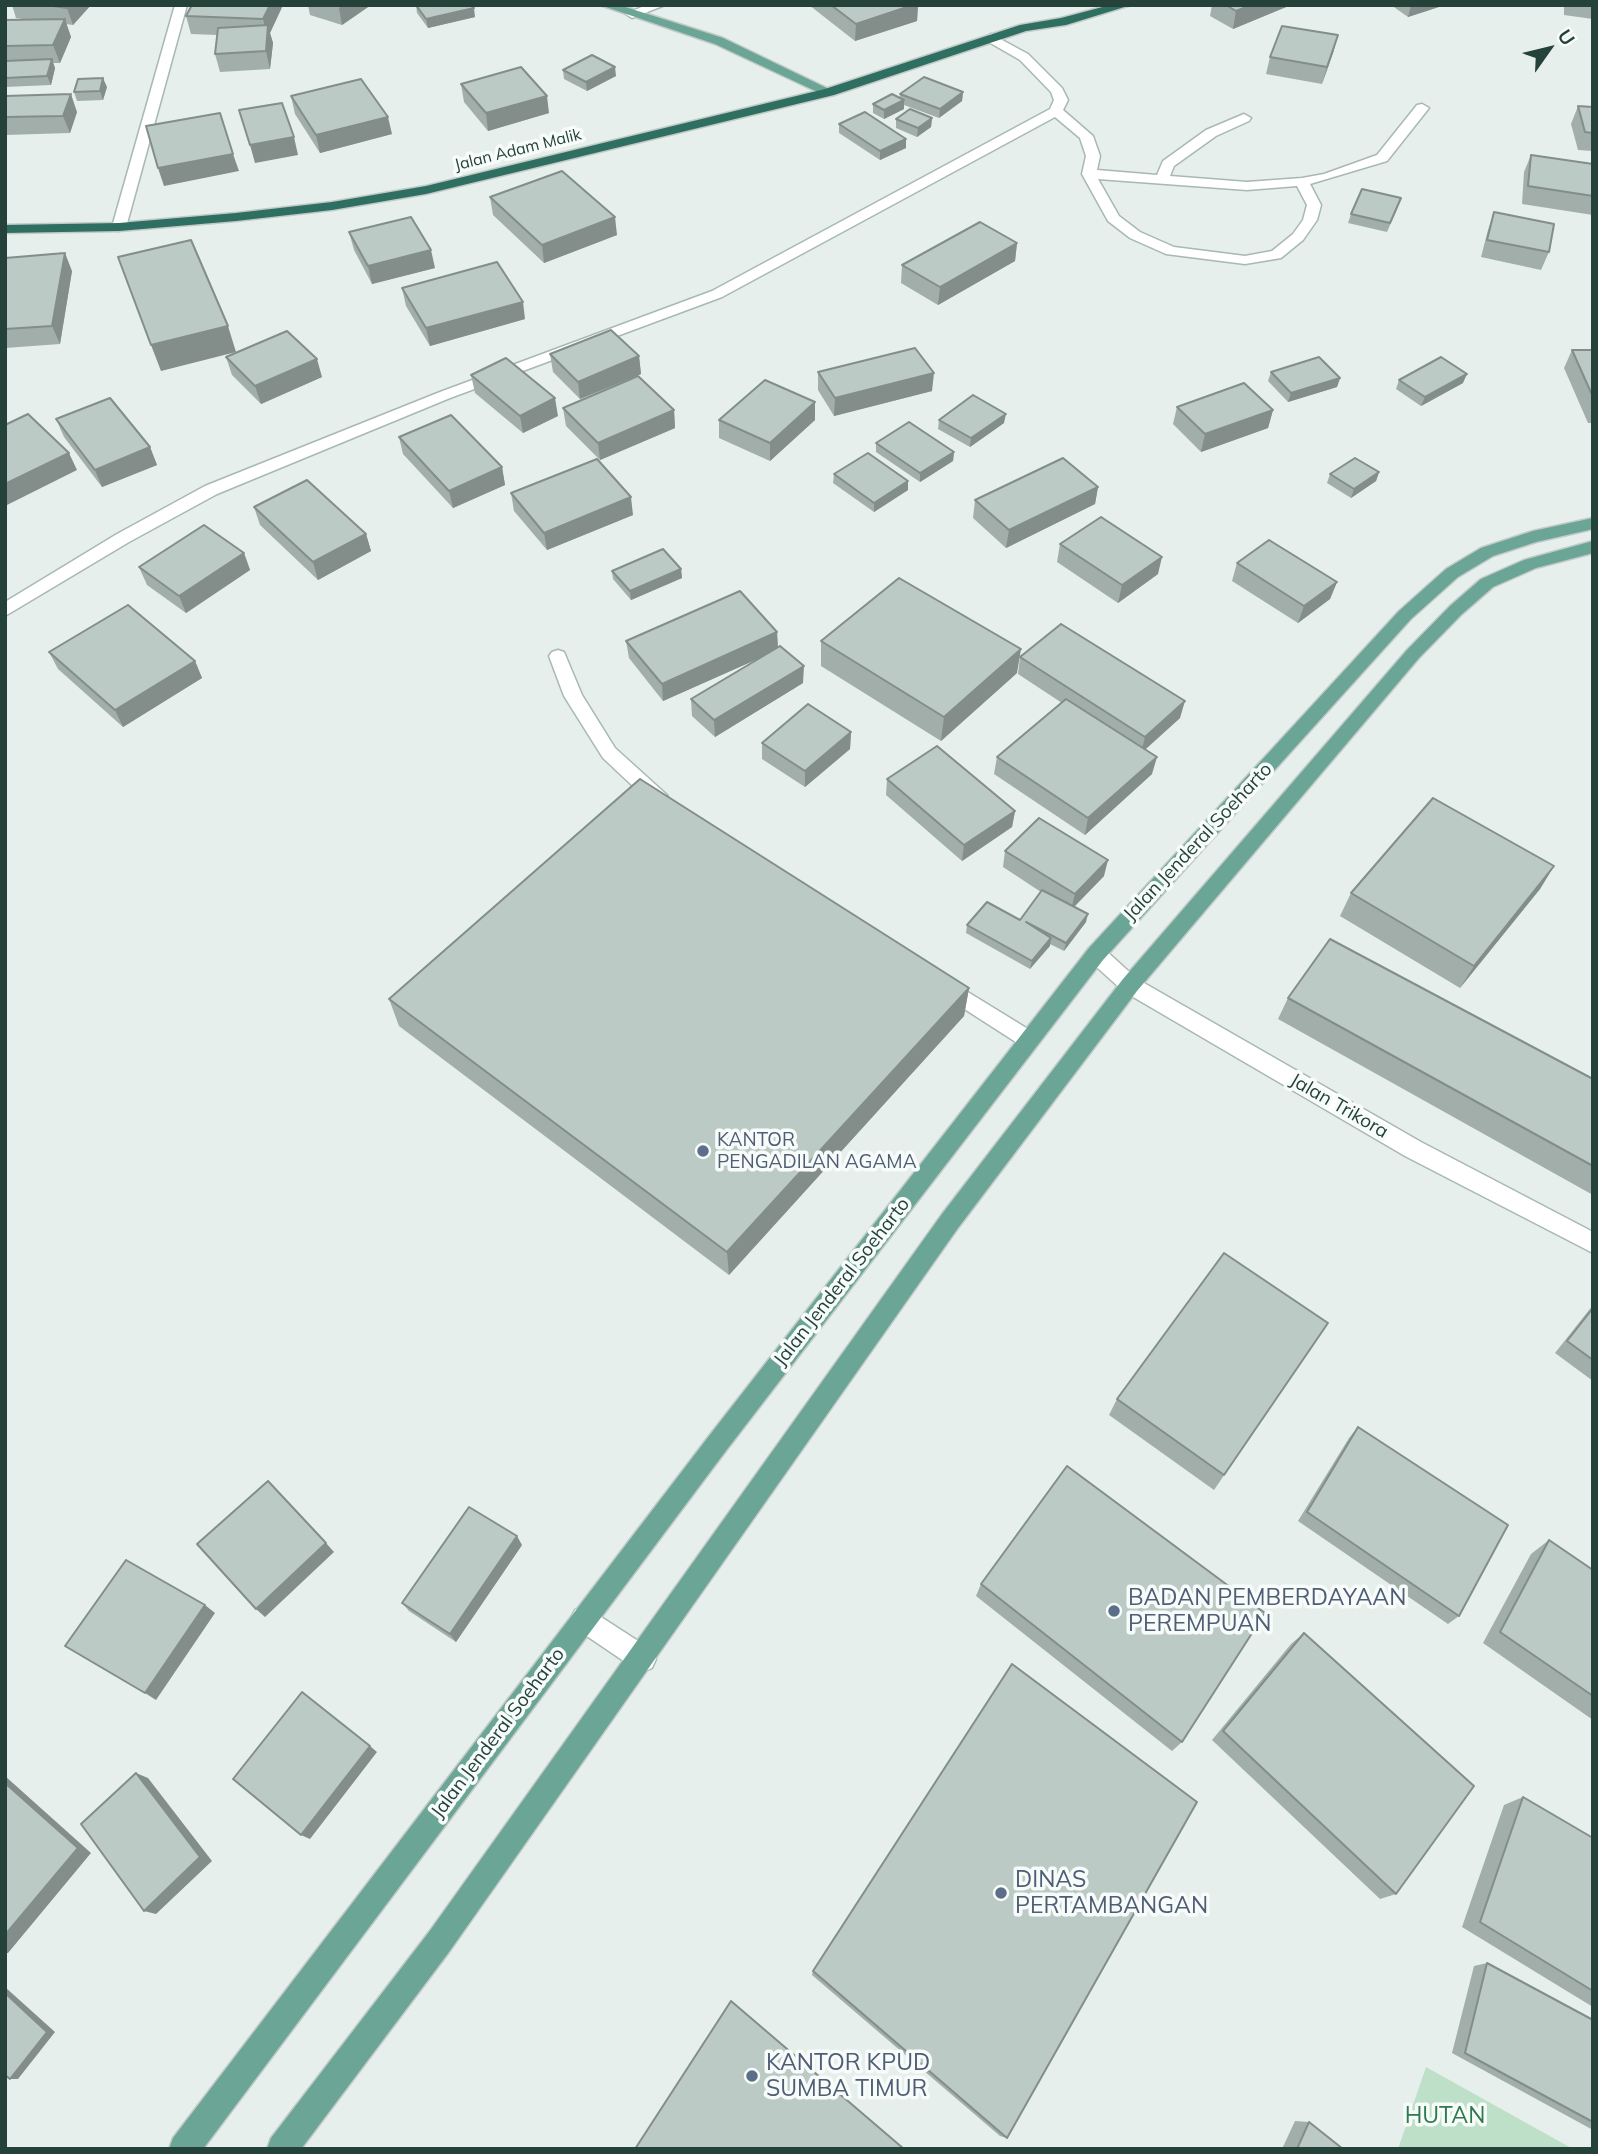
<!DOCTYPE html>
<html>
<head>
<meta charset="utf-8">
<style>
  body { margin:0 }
  #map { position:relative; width:1598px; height:2154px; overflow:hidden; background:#e6efeb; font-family:Mulish,sans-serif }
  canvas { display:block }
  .frame { position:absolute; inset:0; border:7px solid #24423a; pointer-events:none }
  .north { position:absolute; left:1514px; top:14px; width:70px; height:70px; -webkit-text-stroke:5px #f7fbf9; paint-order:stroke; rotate:56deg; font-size:19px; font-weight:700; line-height:28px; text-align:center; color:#24423a }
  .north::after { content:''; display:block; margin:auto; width:24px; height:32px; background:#24423a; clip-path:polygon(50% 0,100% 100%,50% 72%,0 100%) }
</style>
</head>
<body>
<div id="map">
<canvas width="1598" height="2154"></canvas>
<div class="frame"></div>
<div class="north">U</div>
</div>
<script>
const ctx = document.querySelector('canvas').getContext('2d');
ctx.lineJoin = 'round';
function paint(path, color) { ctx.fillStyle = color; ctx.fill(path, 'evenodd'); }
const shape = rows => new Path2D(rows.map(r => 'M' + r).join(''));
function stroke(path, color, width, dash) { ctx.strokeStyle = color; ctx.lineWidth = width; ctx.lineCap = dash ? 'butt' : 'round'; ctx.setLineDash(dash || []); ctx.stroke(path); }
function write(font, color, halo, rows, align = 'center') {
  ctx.font = font + ' Mulish,sans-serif'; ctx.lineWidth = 7; ctx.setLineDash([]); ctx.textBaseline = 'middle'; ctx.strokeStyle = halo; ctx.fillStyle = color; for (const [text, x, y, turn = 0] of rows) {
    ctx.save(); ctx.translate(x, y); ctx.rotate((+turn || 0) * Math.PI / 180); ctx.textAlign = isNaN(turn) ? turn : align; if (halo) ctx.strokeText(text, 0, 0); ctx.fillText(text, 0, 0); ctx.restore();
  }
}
paint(shape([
  [1426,2067,1573,2149,1398,2149]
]), '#bfe0c8');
const minor = shape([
  [175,5,187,5,126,227,119,231,114,230,112,227,175,5],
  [646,5,665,5,632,18,626,14,646,5],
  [991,34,1028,54,1062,88,1068,100,1063,110,1093,136,1100,156,1097,170,1157,175,1163,161,1206,130,1244,114,1251,118,1249,121,1216,136,1174,166,1170,176,1247,182,1302,178,1324,174,1377,155,1417,105,1422,104,1429,108,1387,161,1310,184,1321,205,1317,220,1303,240,1281,258,1245,264,1166,254,1130,238,1108,221,1082,174,1086,156,1080,138,1055,117,722,297,450,398,217,494,129,542,5,616,5,602,117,534,205,486,440,392,712,291,1050,109,1054,100,1051,92,1020,60,987,41,985,38,991,34],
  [1098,179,1247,190,1297,186,1307,205,1303,220,1293,234,1272,251,1245,256,1174,247,1140,232,1119,216,1098,179],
  [558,650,564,652,582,695,615,748,667,795,669,800,667,805,653,805,603,758,564,696,549,656,552,652,558,650],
  [1096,946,1103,948,1137,979,1421,1142,1593,1232,1593,1253,1405,1156,1123,991,1089,960,1086,954,1089,948,1096,946],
  [945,978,1036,1034,1039,1040,1036,1046,1029,1049,1022,1046,938,992,935,986,938,980,945,978],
  [584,1606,652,1650,656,1659,652,1668,643,1672,634,1668,575,1628,571,1619,575,1610,584,1606]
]);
const major = shape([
  [600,5,619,5,723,38,835,92,834,95,824,95,715,44,600,5],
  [1593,518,1593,529,1536,542,1493,556,1458,577,1411,619,1103,960,725,1452,203,2149,169,2149,173,2138,709,1436,1089,948,1399,611,1446,569,1481,548,1533,531,1593,518],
  [1593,541,1593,553,1536,568,1493,587,1462,614,1419,658,1137,991,958,1228,449,1952,301,2149,267,2149,271,2138,429,1932,942,1214,1123,979,1407,650,1450,606,1481,579,1524,560,1593,541]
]);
const highway = shape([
  [1110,5,1131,5,1066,25,1026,31,834,95,426,194,332,210,236,221,119,231,5,233,5,225,119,223,236,213,332,202,426,186,825,89,1020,25,1061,18,1110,5]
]);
stroke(minor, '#a8b8b2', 3);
stroke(major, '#c2cac8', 3);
stroke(highway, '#c2cac8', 3);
paint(minor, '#fff');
paint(major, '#6aa596');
paint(highway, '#2f6f62');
paint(shape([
  [12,5,91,5,73,25,66,24,71,37,60,63,53,63,55,68,51,85,5,87,5,20,29,20,16,18],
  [192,5,283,5,270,33,273,43,270,69,220,72,215,54,218,35,191,34,186,16],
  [308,5,371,5,342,25,310,15],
  [416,5,471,5,475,17,428,28,417,13],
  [809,5,918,5,917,21,855,41],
  [1212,5,1291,5,1233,29,1210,16],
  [1391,5,1445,5,1408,17],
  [1564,5,1593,5,1593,19,1564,15],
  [1338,35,1333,53,1322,84,1266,74,1270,57],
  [563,70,616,76,587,91,564,79],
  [1593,82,1593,151,1578,150,1571,124,1578,106,1592,107],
  [461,84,549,113,488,131,464,102],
  [107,87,103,100,77,101,74,92],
  [963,92,962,101,939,118,904,105,904,109,884,119,873,113,873,104,900,98,900,94],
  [5,96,77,112,70,133,5,135],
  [291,96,392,134,320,153,295,114],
  [932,118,931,127,917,137,896,128,896,119],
  [839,124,906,148,880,160,839,133],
  [1531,155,1593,164,1593,215,1522,204,1524,172],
  [490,197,617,235,544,263,493,215],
  [1398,207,1387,232,1348,223,1351,214],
  [1494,212,1549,252,1541,270,1481,257,1488,230],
  [349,232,435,268,372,284,354,250],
  [1017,243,1015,261,938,305,901,283,902,265],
  [5,258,72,271,60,344,5,348],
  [402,288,525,319,430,346,406,306],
  [1572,350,1593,350,1593,423,1588,423,1564,368],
  [550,354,639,356,641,374,580,399,553,372],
  [226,357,322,377,261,404,232,375],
  [818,372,932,391,834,416,818,390],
  [1271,372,1340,378,1337,387,1288,402,1268,381],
  [471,375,558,416,523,433,475,393],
  [1399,380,1463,383,1421,406,1396,389],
  [1177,407,1273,410,1268,428,1201,452,1173,424],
  [563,408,674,410,675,428,600,460,566,426],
  [56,419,150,447,157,465,102,487,64,437],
  [719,420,815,420,770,461,719,438],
  [939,420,1004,423,970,447,938,429],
  [399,437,502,467,505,485,453,508,403,454],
  [876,443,954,452,953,461,920,482,876,452],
  [1379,472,1376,481,1351,498,1327,483,1330,474],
  [834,474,908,481,908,490,874,512,833,483],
  [1098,487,1095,504,1006,548,973,518,975,500],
  [511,493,633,515,547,550,514,511],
  [254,507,366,534,371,551,318,580,260,525],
  [1060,544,1158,574,1118,603,1057,562],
  [244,553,250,570,186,613,147,585,139,567],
  [1237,563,1337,582,1330,599,1298,623,1232,581],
  [681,569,682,578,631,600,613,579,612,571],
  [777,632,778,648,803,683,715,737,692,716,691,699,766,655,663,701,629,658,626,641],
  [821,641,1017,673,941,741,821,666],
  [49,652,195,661,202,678,123,727,58,669],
  [1020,657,1180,718,1145,750,1152,774,1085,835,994,774,997,757,1062,703,1018,674],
  [851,732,850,749,805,787,762,759,762,743],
  [887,779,1015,811,1012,827,962,861,886,795],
  [1005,851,1104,876,1074,907,1086,922,1064,951,1050,944,1030,969,966,933,967,925,1020,920,1041,892,1003,867],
  [1554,866,1540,889,1460,988,1340,916,1351,893],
  [969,988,964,1016,729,1275,399,1026,389,999],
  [1288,998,1593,1079,1593,1195,1278,1019],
  [1593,1305,1593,1381,1555,1353],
  [1328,1323,1214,1490,1109,1415,1117,1399],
  [1358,1427,1459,1616,1448,1624,1298,1521,1349,1438],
  [1549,1540,1593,1570,1593,1720,1483,1643,1531,1554],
  [522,1545,456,1642,409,1611,402,1603],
  [981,1584,1182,1742,1172,1751,976,1596],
  [1304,1633,1396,1894,1380,1899,1212,1740,1291,1644],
  [1523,1797,1593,1838,1593,2007,1462,1927,1504,1805],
  [1487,1963,1593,2020,1593,2130,1452,2053,1474,1966],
  [813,1971,1007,2138,1000,2136,812,1975],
  [1295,2121,1309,2122,1343,2149,1282,2149]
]), '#a1aea9');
paint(shape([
  [69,5,91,5,73,25,67,8],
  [270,5,283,5,270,33,273,43,270,69,266,51,267,34,263,19],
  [342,5,371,5,342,25,339,8],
  [913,5,918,5,917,21,855,41,856,24],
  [1251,5,1291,5,1233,29,1236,11],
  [1411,5,1445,5,1408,17],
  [474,8,475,17,428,28,426,19],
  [65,19,71,37,60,63,53,45],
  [1338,35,1333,53,1322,84,1327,67],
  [52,59,55,68,51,85,47,76],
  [615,67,616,76,587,91,586,82],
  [103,78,107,87,103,100,100,91],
  [963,92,962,101,939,118,940,109],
  [71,94,77,112,70,133,63,116],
  [547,96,549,113,488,131,486,113],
  [904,100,904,109,884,119,884,110],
  [388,117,392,134,320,153,316,135],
  [932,118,931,127,917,137,918,128],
  [294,137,298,155,255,163,250,145],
  [906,139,906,148,880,160,880,151],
  [233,154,239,171,164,186,158,168],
  [615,217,617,235,544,263,542,245],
  [1017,243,1015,261,938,305,940,287],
  [431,250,435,268,372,284,368,266],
  [65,253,72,271,60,344,52,326],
  [523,302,525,319,430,346,426,328],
  [228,326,236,352,161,371,151,345],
  [639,356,641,374,580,399,578,382],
  [317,359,322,377,261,404,255,386],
  [934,373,932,391,834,416,835,398],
  [1467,374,1463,383,1421,406,1425,397],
  [1340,378,1337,387,1288,402,1291,393],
  [555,398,558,416,523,433,520,416],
  [815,402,815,420,770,461,770,443],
  [674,410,675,428,600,460,598,443],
  [1273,410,1268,428,1201,452,1205,434],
  [1006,414,1004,423,970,447,971,438],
  [150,447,157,465,102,487,95,470],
  [954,452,953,461,920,482,920,473],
  [69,453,77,470,5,506,5,484],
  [502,467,505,485,453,508,449,491],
  [1379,472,1376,481,1351,498,1354,489],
  [908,481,908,490,874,512,874,503],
  [1098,487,1095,504,1006,548,1009,530],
  [631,497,633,515,547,550,544,533],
  [366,534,371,551,318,580,313,562],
  [244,553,250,570,186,613,179,596],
  [1162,557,1158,574,1118,603,1122,585],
  [681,569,682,578,631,600,630,591],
  [1337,582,1330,599,1298,623,1304,606],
  [777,632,778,650,663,701,662,684],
  [1021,649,1017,673,941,741,944,717],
  [195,661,202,678,123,727,115,710],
  [804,666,803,683,715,737,714,720],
  [1185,701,1180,718,1141,753,1145,737],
  [851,732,850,749,805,787,805,771],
  [1157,757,1152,774,1085,835,1088,818],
  [1015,811,1012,827,962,861,964,845],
  [1108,860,1104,876,1071,910,1075,894],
  [1554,866,1540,889,1460,988,1474,966],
  [1088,914,1086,922,1064,951,1066,943],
  [1051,938,1050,946,1030,969,1032,961],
  [969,988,964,1016,729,1275,727,1252],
  [517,1536,522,1545,456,1642,450,1634],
  [326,1543,334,1552,265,1617,256,1609],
  [205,1605,215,1613,156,1700,145,1693],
  [370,1746,377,1752,310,1839,301,1835],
  [136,1773,148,1778,212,1861,156,1914,144,1911],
  [5,1776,91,1853,8,1953,5,1953],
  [5,1987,55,2032,18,2079,10,2079]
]), '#838d89');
const building = shape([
  [46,5,69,5,67,8,46,5],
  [192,5,270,5,263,19,186,16,192,5],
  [416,5,471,5,474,8,426,19,416,5],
  [831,5,913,5,856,24,831,5],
  [1226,5,1251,5,1236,11,1226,5],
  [65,19,53,45,5,46,5,20,65,19],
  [268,25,266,51,215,54,218,28,268,25],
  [1282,26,1338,35,1327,67,1270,57,1282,26],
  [592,55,615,67,586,82,563,70,592,55],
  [52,59,47,76,5,78,5,61,52,59],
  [521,67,547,96,486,113,461,84,521,67],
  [924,77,963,92,940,109,900,94,924,77],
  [103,78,100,91,74,92,78,79,103,78],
  [361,79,388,117,316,135,291,96,361,79],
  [71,94,63,116,5,117,5,96,71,94],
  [892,94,904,100,884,110,873,104,892,94],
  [282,103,294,137,250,145,239,110,282,103],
  [1578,106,1593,107,1593,133,1585,132,1578,106],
  [910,109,932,118,918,128,896,119,910,109],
  [865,112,906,139,880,151,839,124,865,112],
  [220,113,233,154,158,168,146,126,220,113],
  [1531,155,1593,164,1593,196,1528,186,1531,155],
  [562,171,615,217,542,245,490,197,562,171],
  [1362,189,1401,198,1390,223,1351,214,1362,189],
  [1494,212,1554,224,1549,252,1487,240,1494,212],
  [411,217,431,250,368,266,349,232,411,217],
  [980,222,1017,243,940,287,902,265,980,222],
  [191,240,228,326,151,345,118,257,191,240],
  [65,253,52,326,5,329,5,258,65,253],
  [497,262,523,302,426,328,402,288,497,262],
  [611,330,639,356,578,382,550,354,611,330],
  [287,331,317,359,255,386,226,357,287,331],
  [915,348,934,373,835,398,818,372,915,348],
  [1572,350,1593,350,1593,397,1572,350],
  [1319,357,1340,378,1291,393,1271,372,1319,357],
  [1441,357,1467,374,1425,397,1399,380,1441,357],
  [506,358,555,398,520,416,471,375,506,358],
  [638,376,674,410,598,443,563,408,638,376],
  [765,380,815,402,770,443,719,420,765,380],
  [1244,383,1273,410,1205,434,1177,407,1244,383],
  [973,395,1006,414,971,438,939,420,973,395],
  [110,398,150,447,95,470,56,419,110,398],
  [28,414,69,453,5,484,5,425,28,414],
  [451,415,502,467,449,491,399,437,451,415],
  [909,422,954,452,920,473,876,443,909,422],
  [868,453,908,481,874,503,834,474,868,453],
  [1063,458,1098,487,1009,530,975,500,1063,458],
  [1355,458,1379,472,1354,489,1330,474,1355,458],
  [597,459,631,497,544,533,511,493,597,459],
  [307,480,366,534,313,562,254,507,307,480],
  [1101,517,1162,557,1122,585,1060,544,1101,517],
  [204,525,244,553,179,596,139,567,204,525],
  [1269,540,1337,582,1304,606,1237,563,1269,540],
  [663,549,681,569,630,591,612,571,663,549],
  [899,578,1021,649,944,717,821,641,899,578],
  [740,591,777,632,662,684,626,641,740,591],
  [128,605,195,661,115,710,49,652,128,605],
  [1061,624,1185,701,1145,737,1020,657,1061,624],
  [780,646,804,666,714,720,691,699,780,646],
  [1066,699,1157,757,1088,818,997,757,1066,699],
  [808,704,851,732,805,771,762,743,808,704],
  [937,746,1015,811,964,845,887,779,937,746],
  [640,779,969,988,727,1252,389,999,640,779],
  [1433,798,1554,866,1474,966,1351,893,1433,798],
  [1039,818,1108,860,1075,894,1005,851,1039,818],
  [1042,890,1088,914,1066,943,1026,922,1051,938,1032,961,967,925,987,902,1020,920,1042,890],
  [1330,939,1593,1079,1593,1166,1288,998,1330,939],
  [1224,1253,1328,1323,1224,1475,1117,1399,1224,1253],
  [1593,1308,1593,1360,1567,1341,1593,1308],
  [1358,1427,1508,1525,1459,1616,1307,1512,1358,1427],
  [1067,1466,1265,1613,1182,1742,981,1584,1067,1466],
  [268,1481,326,1543,256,1609,197,1544,268,1481],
  [469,1507,517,1536,450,1634,402,1603,469,1507],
  [1549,1540,1593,1570,1593,1696,1500,1632,1549,1540],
  [126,1560,205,1605,145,1693,65,1646,126,1560],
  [1304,1633,1474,1786,1396,1894,1223,1731,1304,1633],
  [1012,1664,1197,1802,1007,2138,813,1971,1012,1664],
  [302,1692,370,1746,301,1835,233,1779,302,1692],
  [136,1773,200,1857,144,1911,81,1824,136,1773],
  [5,1783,78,1848,5,1935,5,1783],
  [1523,1797,1593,1838,1593,1991,1480,1922,1523,1797],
  [1487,1963,1593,2020,1593,2122,1465,2053,1487,1963],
  [5,1993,47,2032,10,2079,5,2075,5,1993],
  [731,2001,904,2149,635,2149,731,2001],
  [1309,2122,1343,2149,1297,2149,1309,2122]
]);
paint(building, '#bbcac4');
stroke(building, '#838d89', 2);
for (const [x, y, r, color] of [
  [703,1151,7,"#5c6f8a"],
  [1114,1611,7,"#5c6f8a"],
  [1001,1893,7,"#5c6f8a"],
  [752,2076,7,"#5c6f8a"]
]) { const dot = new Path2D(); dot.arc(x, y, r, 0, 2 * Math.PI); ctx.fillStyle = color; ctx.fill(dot); stroke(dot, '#f7fbf9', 2.5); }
write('16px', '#24423a', '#f7fbf9', [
  ["Jalan Adam Malik",518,150,-14]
]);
write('19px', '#24423a', '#f7fbf9', [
  ["Jalan Jenderal Soeharto",1198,842,-47],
  ["Jalan Trikora",1339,1106,30],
  ["Jalan Jenderal Soeharto",842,1282,-52],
  ["Jalan Jenderal Soeharto",498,1733,-53]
]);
write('19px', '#4e5e75', '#f7fbf9', [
  ["KANTOR",717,1140],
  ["PENGADILAN AGAMA",717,1162]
], 'left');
write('23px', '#4e5e75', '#f7fbf9', [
  ["BADAN PEMBERDAYAAN",1128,1598],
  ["PEREMPUAN",1128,1624],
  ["DINAS",1015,1880],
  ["PERTAMBANGAN",1015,1906],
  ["KANTOR KPUD",766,2063],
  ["SUMBA TIMUR",766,2089]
], 'left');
write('23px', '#2d7a4b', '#f7fbf9', [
  ["HUTAN",1445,2116]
]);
</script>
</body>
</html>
